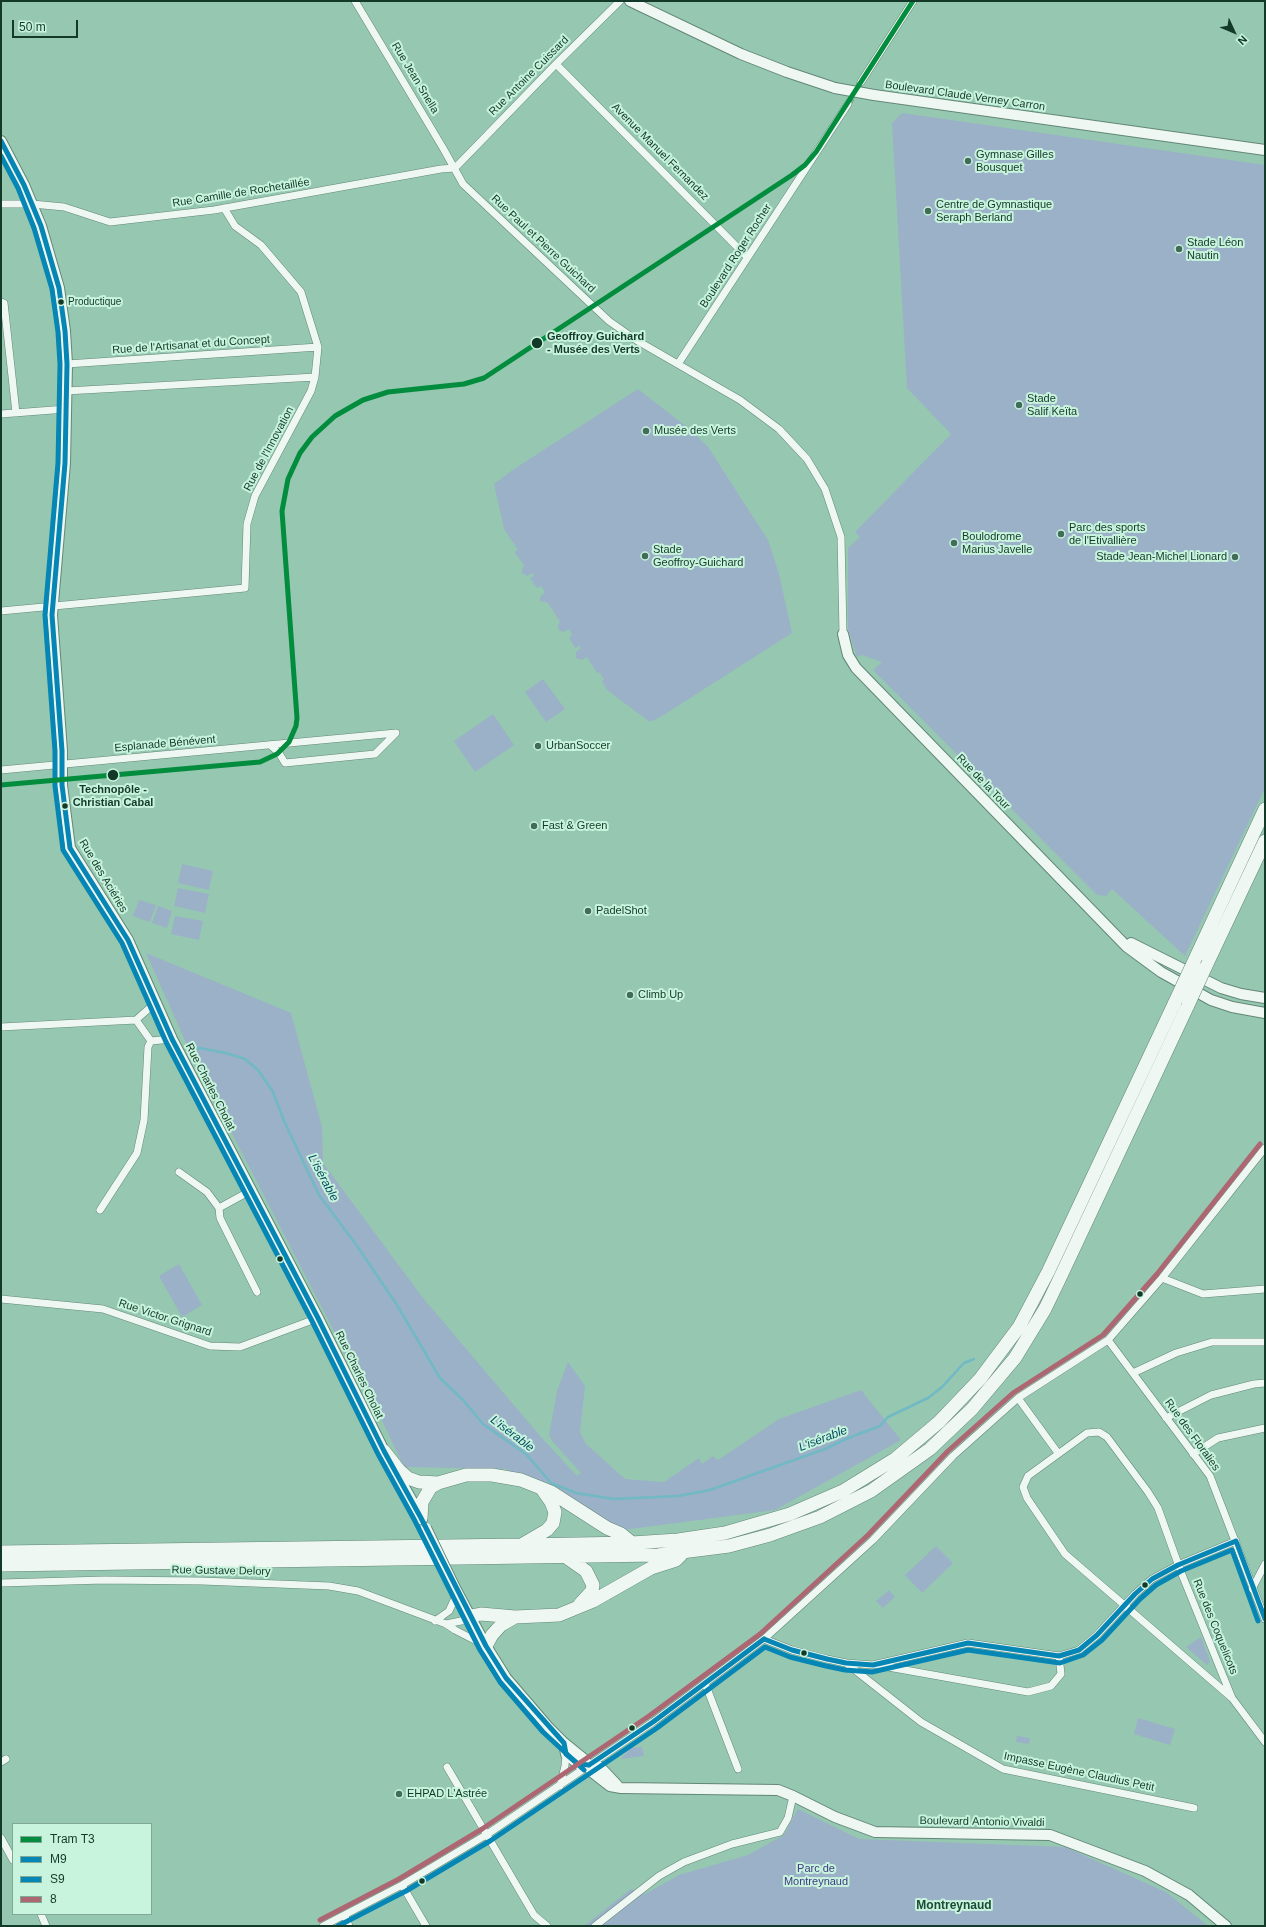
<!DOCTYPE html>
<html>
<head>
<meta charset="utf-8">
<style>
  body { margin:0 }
  #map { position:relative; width:1266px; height:1927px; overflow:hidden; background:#96c8b1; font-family:Arial,sans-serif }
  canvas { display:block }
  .frame { position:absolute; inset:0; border:2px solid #133a29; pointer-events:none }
  .legend { position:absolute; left:12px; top:1823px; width:140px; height:92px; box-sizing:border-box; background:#c8f3dd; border:1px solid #80a995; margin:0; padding:5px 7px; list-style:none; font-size:12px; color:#133a29 }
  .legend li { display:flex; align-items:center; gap:8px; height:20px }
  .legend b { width:20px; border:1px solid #80a995 }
  .north { position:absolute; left:1214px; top:12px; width:40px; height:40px; -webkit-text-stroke:3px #c8f3dd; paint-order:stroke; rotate:134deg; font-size:11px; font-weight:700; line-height:16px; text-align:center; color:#133a29 }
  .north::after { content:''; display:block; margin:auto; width:14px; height:18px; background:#133a29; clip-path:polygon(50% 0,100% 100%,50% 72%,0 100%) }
  .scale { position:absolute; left:12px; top:20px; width:66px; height:18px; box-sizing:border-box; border:2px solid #133a29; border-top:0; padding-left:5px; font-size:12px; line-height:14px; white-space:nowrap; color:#133a29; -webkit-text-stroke:3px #c8f3dd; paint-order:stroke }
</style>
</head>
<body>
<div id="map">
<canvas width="1266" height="1927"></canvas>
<div class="frame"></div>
<ul class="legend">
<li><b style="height:5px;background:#028d3e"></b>Tram T3</li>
<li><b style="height:5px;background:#0586b4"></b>M9</li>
<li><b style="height:5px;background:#0586b4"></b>S9</li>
<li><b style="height:5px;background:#ad6772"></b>8</li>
</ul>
<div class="north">N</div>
<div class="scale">50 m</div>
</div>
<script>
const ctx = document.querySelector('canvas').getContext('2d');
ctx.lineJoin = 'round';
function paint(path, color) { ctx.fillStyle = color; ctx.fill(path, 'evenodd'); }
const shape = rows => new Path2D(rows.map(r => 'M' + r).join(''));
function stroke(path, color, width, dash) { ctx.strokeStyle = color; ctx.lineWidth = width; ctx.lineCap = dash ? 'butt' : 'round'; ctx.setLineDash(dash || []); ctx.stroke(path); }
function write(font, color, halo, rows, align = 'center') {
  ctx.font = font + ' Arial,sans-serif'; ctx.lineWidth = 4; ctx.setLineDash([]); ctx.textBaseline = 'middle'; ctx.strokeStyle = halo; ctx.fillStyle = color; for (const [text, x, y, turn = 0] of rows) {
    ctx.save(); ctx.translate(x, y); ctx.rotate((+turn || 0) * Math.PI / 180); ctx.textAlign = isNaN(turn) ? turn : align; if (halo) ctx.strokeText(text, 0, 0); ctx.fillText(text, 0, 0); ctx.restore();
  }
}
paint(shape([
  [902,113,1265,165,1265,788,1185,956,1112,889,1106,896,1097,895,873,670,882,662,862,655,857,657,848,629,848,548,860,537,855,532,951,434,907,388,892,123],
  [638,389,692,431,708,447,768,540,779,574,792,633,662,716,650,722,607,690,602,681,604,679,599,672,597,673,587,657,582,660,576,658,576,652,581,648,579,646,575,648,569,638,572,635,569,629,564,632,559,630,558,625,560,622,548,603,540,601,540,597,545,592,541,586,537,588,530,578,534,576,533,573,527,576,522,573,522,569,524,565,514,552,518,550,504,529,494,484,514,469],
  [543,679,565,709,546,722,525,692],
  [493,714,514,745,475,772,454,741],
  [182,864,213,871,209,890,178,883],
  [178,888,209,894,205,913,174,906],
  [139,900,156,905,150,922,133,916],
  [158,906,172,911,167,928,152,923],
  [175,916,203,921,199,940,171,934],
  [146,953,291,1013,322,1127,323,1163,423,1298,541,1437,577,1476,581,1473,552,1441,549,1435,557,1391,568,1362,585,1386,580,1432,586,1444,625,1479,664,1482,699,1458,702,1464,713,1456,718,1460,779,1419,861,1390,901,1440,775,1510,623,1530,506,1469,404,1467,356,1366,352,1366,191,1054],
  [179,1264,202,1305,182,1317,159,1276],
  [936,1546,953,1563,922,1593,905,1575],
  [889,1590,895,1597,883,1608,876,1601],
  [1201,1637,1210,1662,1207,1665,1186,1647],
  [1138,1718,1175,1729,1170,1745,1134,1734],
  [1017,1736,1030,1738,1029,1744,1016,1742],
  [642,1747,644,1756,620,1759,631,1748],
  [798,1809,859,1839,1065,1847,1166,1892,1208,1926,585,1925,631,1889,645,1894,679,1875,748,1855,784,1835]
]), '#9ab1c7');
stroke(shape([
  [192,1051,199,1048,226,1053,245,1059,258,1070,273,1092,284,1121,319,1195,357,1246,397,1305,440,1378,464,1401,483,1424,526,1454,551,1483,576,1493,614,1499,678,1496,710,1490,825,1449,846,1439,880,1426,888,1417,928,1398,942,1387,964,1363,974,1359]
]), '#70b9c5', 2.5);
stroke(shape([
  [848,104,861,82]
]), '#7cac96', 7, [7, 3.5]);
const street = shape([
  [355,1,443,148,463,184,609,321,636,340,740,400,779,429,807,459,825,489,841,537,843,634],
  [556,64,747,257],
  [861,82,913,1],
  [455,168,556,64,620,1],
  [1,204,32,204,64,207,110,222,214,210,441,169,455,168],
  [1,302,4,303,16,413],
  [67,364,318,347],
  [678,364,848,104],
  [66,391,315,377],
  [1,414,66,409],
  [1,611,245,588,247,524,255,496,311,391,315,377,318,347,301,292,261,245,235,226,224,208],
  [1,770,396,733,375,754,285,763,279,753,270,745],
  [136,1020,151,1041],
  [1,1027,136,1020,155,1003],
  [151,1041,172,1039],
  [179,1172,207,1192,219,1208],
  [250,1191,219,1208,220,1218,257,1292],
  [100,1210,137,1153,144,1120,148,1047,151,1041],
  [1162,1278,1203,1294,1265,1289],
  [1,1299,103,1309,210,1346,240,1347,318,1318],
  [1108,1340,1210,1476,1265,1619],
  [1133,1373,1176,1353,1212,1342,1265,1342],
  [1018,1398,1058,1453],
  [1166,1418,1211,1395,1254,1384,1265,1383],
  [1193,1454,1218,1438,1265,1428],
  [1,1583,104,1580,202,1581,329,1586,358,1591,446,1624,455,1630,486,1646],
  [1252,1589,1265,1564],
  [435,1621,449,1611,455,1598,454,1590],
  [446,1624,461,1621,471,1616],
  [764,1639,792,1650,827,1659,846,1663,873,1665,968,1643,1059,1656,1079,1650,1097,1635,1135,1594,1152,1579,1178,1565,1236,1541],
  [846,1663,921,1722,1003,1769,1194,1808],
  [877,1665,1028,1692,1051,1686,1061,1674,1059,1656],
  [705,1683,738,1769],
  [1232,1698,1181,1572,1158,1508,1148,1492,1107,1437,1099,1432,1087,1433,1028,1476,1023,1487,1027,1498,1065,1554,1232,1698,1265,1742],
  [1,1762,6,1759],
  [447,1767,534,1915,547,1926],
  [560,1786,565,1766,566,1754],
  [1,1838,13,1860],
  [402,1885,426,1926],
  [41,1914,46,1926],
  [345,1916,349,1926],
  [323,1926,402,1885,486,1835,653,1722,764,1639,873,1540,953,1456,1018,1398,1108,1340,1162,1278,1265,1148],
  [595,1926,659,1876,684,1862,732,1844,780,1832,788,1818,793,1796]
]);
const secondary = shape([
  [630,1,741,54,787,72,835,88],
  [874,95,1265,150],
  [1,141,24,185,41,226,59,288,65,331,67,364,65,463,52,615,62,751,62,785,70,848,128,940,172,1039,318,1318,384,1451,422,1519],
  [843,634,848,655,856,668,1127,947,1161,972,1211,1000,1232,1007,1265,1013],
  [1131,943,1221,988,1241,994,1265,998],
  [454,1586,486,1646,506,1678,548,1727,564,1743,585,1760,592,1772,610,1786,621,1788,778,1790,793,1796,835,1817,875,1832,1050,1835,1145,1871,1189,1895,1226,1926],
  [564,1743,566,1754,578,1764,600,1767,617,1785]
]);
const highway = shape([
  [1196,957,1265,809],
  [1205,968,1265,841],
  [384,1451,399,1470,408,1478,419,1482,438,1483],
  [421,1518,422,1502,431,1487,438,1483,466,1475,492,1475,521,1480,551,1492,607,1528,621,1534,632,1543],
  [523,1544,547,1530,553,1523,555,1512,551,1502,542,1489],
  [1,1552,522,1545,632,1543,678,1540,725,1533,790,1514,843,1491,895,1459,939,1422,980,1379,1019,1327,1048,1272,1175,1002],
  [566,1557,586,1571,593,1585,592,1591,580,1604],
  [1,1565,658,1555,729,1546,770,1535,820,1517,871,1491,930,1449,972,1409,1015,1358,1045,1309,1059,1280,1188,1005],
  [471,1616,481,1614,515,1617,559,1615,593,1601,651,1568,676,1560,681,1555],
  [486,1646,492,1635,501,1625,515,1617]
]);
stroke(street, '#628777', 8);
stroke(secondary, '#628777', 12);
stroke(highway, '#628777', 14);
stroke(street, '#eff7f3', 7);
stroke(secondary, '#eff7f3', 10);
stroke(highway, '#eff7f3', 13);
const secondaryBridge = shape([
  [835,88,874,95],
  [426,1528,454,1586]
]);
const highwayBridge = shape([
  [1175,1002,1196,957],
  [1188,1005,1205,968]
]);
stroke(secondaryBridge, '#628777', 12, []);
stroke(highwayBridge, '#628777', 14, []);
stroke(secondaryBridge, '#eff7f3', 10);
stroke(highwayBridge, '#eff7f3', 13);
stroke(shape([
  [1,141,24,185,41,226,59,288,65,331,67,364,65,463,52,615,62,751,62,785,70,848,128,940,172,1039,318,1318,384,1451,421,1518,486,1646,506,1678,564,1743,566,1754,578,1764,589,1765],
  [1236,1541,1265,1619],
  [764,1639,792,1650,827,1659,846,1663,873,1665,968,1643,1059,1656,1079,1650,1097,1635,1135,1594,1152,1579,1178,1565,1236,1541],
  [589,1765,653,1722,764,1639]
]), '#0586b4', 5);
stroke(shape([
  [1,156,18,188,34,228,52,289,58,332,60,364,58,463,45,615,55,751,55,786,63,850,122,943,166,1042,312,1321,378,1454,415,1521,480,1650,500,1682,543,1732,584,1770],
  [338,1926,406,1891,490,1841,657,1728,765,1647,790,1657,826,1666,845,1670,872,1672,968,1650,1060,1663,1083,1655,1102,1640,1140,1599,1156,1585,1181,1571,1232,1550,1258,1621]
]), '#0586b4', 5);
stroke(shape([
  [320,1920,399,1879,482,1829,649,1716,760,1634,868,1535,948,1451,1013,1393,1103,1335,1157,1274,1260,1144]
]), '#ad6772', 5);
stroke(shape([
  [1,785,260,762,277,754,289,742,296,726,297,718,282,511,288,479,300,453,312,437,335,416,363,400,388,392,464,384,484,378,792,175,805,165,816,152,913,1]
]), '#028d3e', 5);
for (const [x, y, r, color] of [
  [968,161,4,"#416c59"],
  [928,211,4,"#416c59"],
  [1179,249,4,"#416c59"],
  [61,302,3.5,"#133a29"],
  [537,343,6,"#133a29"],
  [1019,405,4,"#416c59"],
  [646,431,4,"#416c59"],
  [1061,534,4,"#416c59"],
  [954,543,4,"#416c59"],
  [645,556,4,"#416c59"],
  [1235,557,4,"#416c59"],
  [538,746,4,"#416c59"],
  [113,775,6,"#133a29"],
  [65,806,3.5,"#133a29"],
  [534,826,4,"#416c59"],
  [588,911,4,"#416c59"],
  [630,995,4,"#416c59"],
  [280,1259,3.5,"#133a29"],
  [1140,1294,3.5,"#133a29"],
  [1145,1585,3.5,"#133a29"],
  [804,1653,3.5,"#133a29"],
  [632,1728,3.5,"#133a29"],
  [399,1794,4,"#416c59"],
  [422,1881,3.5,"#133a29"]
]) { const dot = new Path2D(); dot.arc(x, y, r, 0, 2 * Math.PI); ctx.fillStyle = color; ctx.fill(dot); stroke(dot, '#c8f3dd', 1.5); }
write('10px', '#133a29', '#c8f3dd', [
  ["Productique",68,302]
], 'left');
write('11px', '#133a29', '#c8f3dd', [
  ["Rue Antoine Cuissard",529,76,-45],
  ["Rue Jean Snella",415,78,59],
  ["Boulevard Claude Verney Carron",965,96,8],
  ["Avenue Manuel Fernandez",660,152,45],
  ["Rue Camille de Rochetaillée",241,193,-9],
  ["Rue Paul et Pierre Guichard",543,244,43],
  ["Boulevard Roger Rocher",736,256,-57],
  ["Rue de l'Artisanat et du Concept",191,345,-4],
  ["Rue de l'Innovation",269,449,-62],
  ["Esplanade Bénévent",165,744,-5],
  ["Rue de la Tour",983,782,46],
  ["Rue des Aciéries",103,876,59],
  ["Rue Charles Cholat",210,1087,63],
  ["Rue Victor Grignard",165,1318,18],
  ["Rue Charles Cholat",359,1375,64],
  ["Rue des Floralies",1192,1435,54],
  ["Rue Gustave Delory",221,1571,1],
  ["Rue des Coquelicots",1215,1627,68],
  ["Impasse Eugène Claudius Petit",1079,1772,12],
  ["Boulevard Antonio Vivaldi",982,1822,1]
]);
write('11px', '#133a29', '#c8f3dd', [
  ["Gymnase Gilles",976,155],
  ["Bousquet",976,168],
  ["Centre de Gymnastique",936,205],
  ["Seraph Berland",936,218],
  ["Stade Léon",1187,243],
  ["Nautin",1187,256],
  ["Stade",1027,399],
  ["Salif Keïta",1027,412],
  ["Musée des Verts",654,431],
  ["Parc des sports",1069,528],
  ["de l'Etivallière",1069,541],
  ["Boulodrome",962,537],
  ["Marius Javelle",962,550],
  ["Stade",653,550],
  ["Geoffroy-Guichard",653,563],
  ["Stade Jean-Michel Lionard",1227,557,"right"],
  ["UrbanSoccer",546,746],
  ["Fast & Green",542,826],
  ["PadelShot",596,911],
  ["Climb Up",638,995],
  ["EHPAD L'Astrée",407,1794]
], 'left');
write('bold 11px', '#133a29', '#c8f3dd', [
  ["Geoffroy Guichard",547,337],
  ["- Musée des Verts",547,350],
  ["Technopôle -",113,790,"center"],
  ["Christian Cabal",113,803,"center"]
], 'left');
write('11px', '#3f3a84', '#c8f3dd', [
  ["Parc de",816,1869],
  ["Montreynaud",816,1882]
]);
write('italic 12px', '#054e62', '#c8f3dd', [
  ["L'isérable",323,1178,62],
  ["L'isérable",512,1434,37],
  ["L'isérable",823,1439,-21]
]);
write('bold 12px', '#1a4b36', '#c8f3dd', [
  ["Montreynaud",954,1906]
]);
</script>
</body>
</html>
